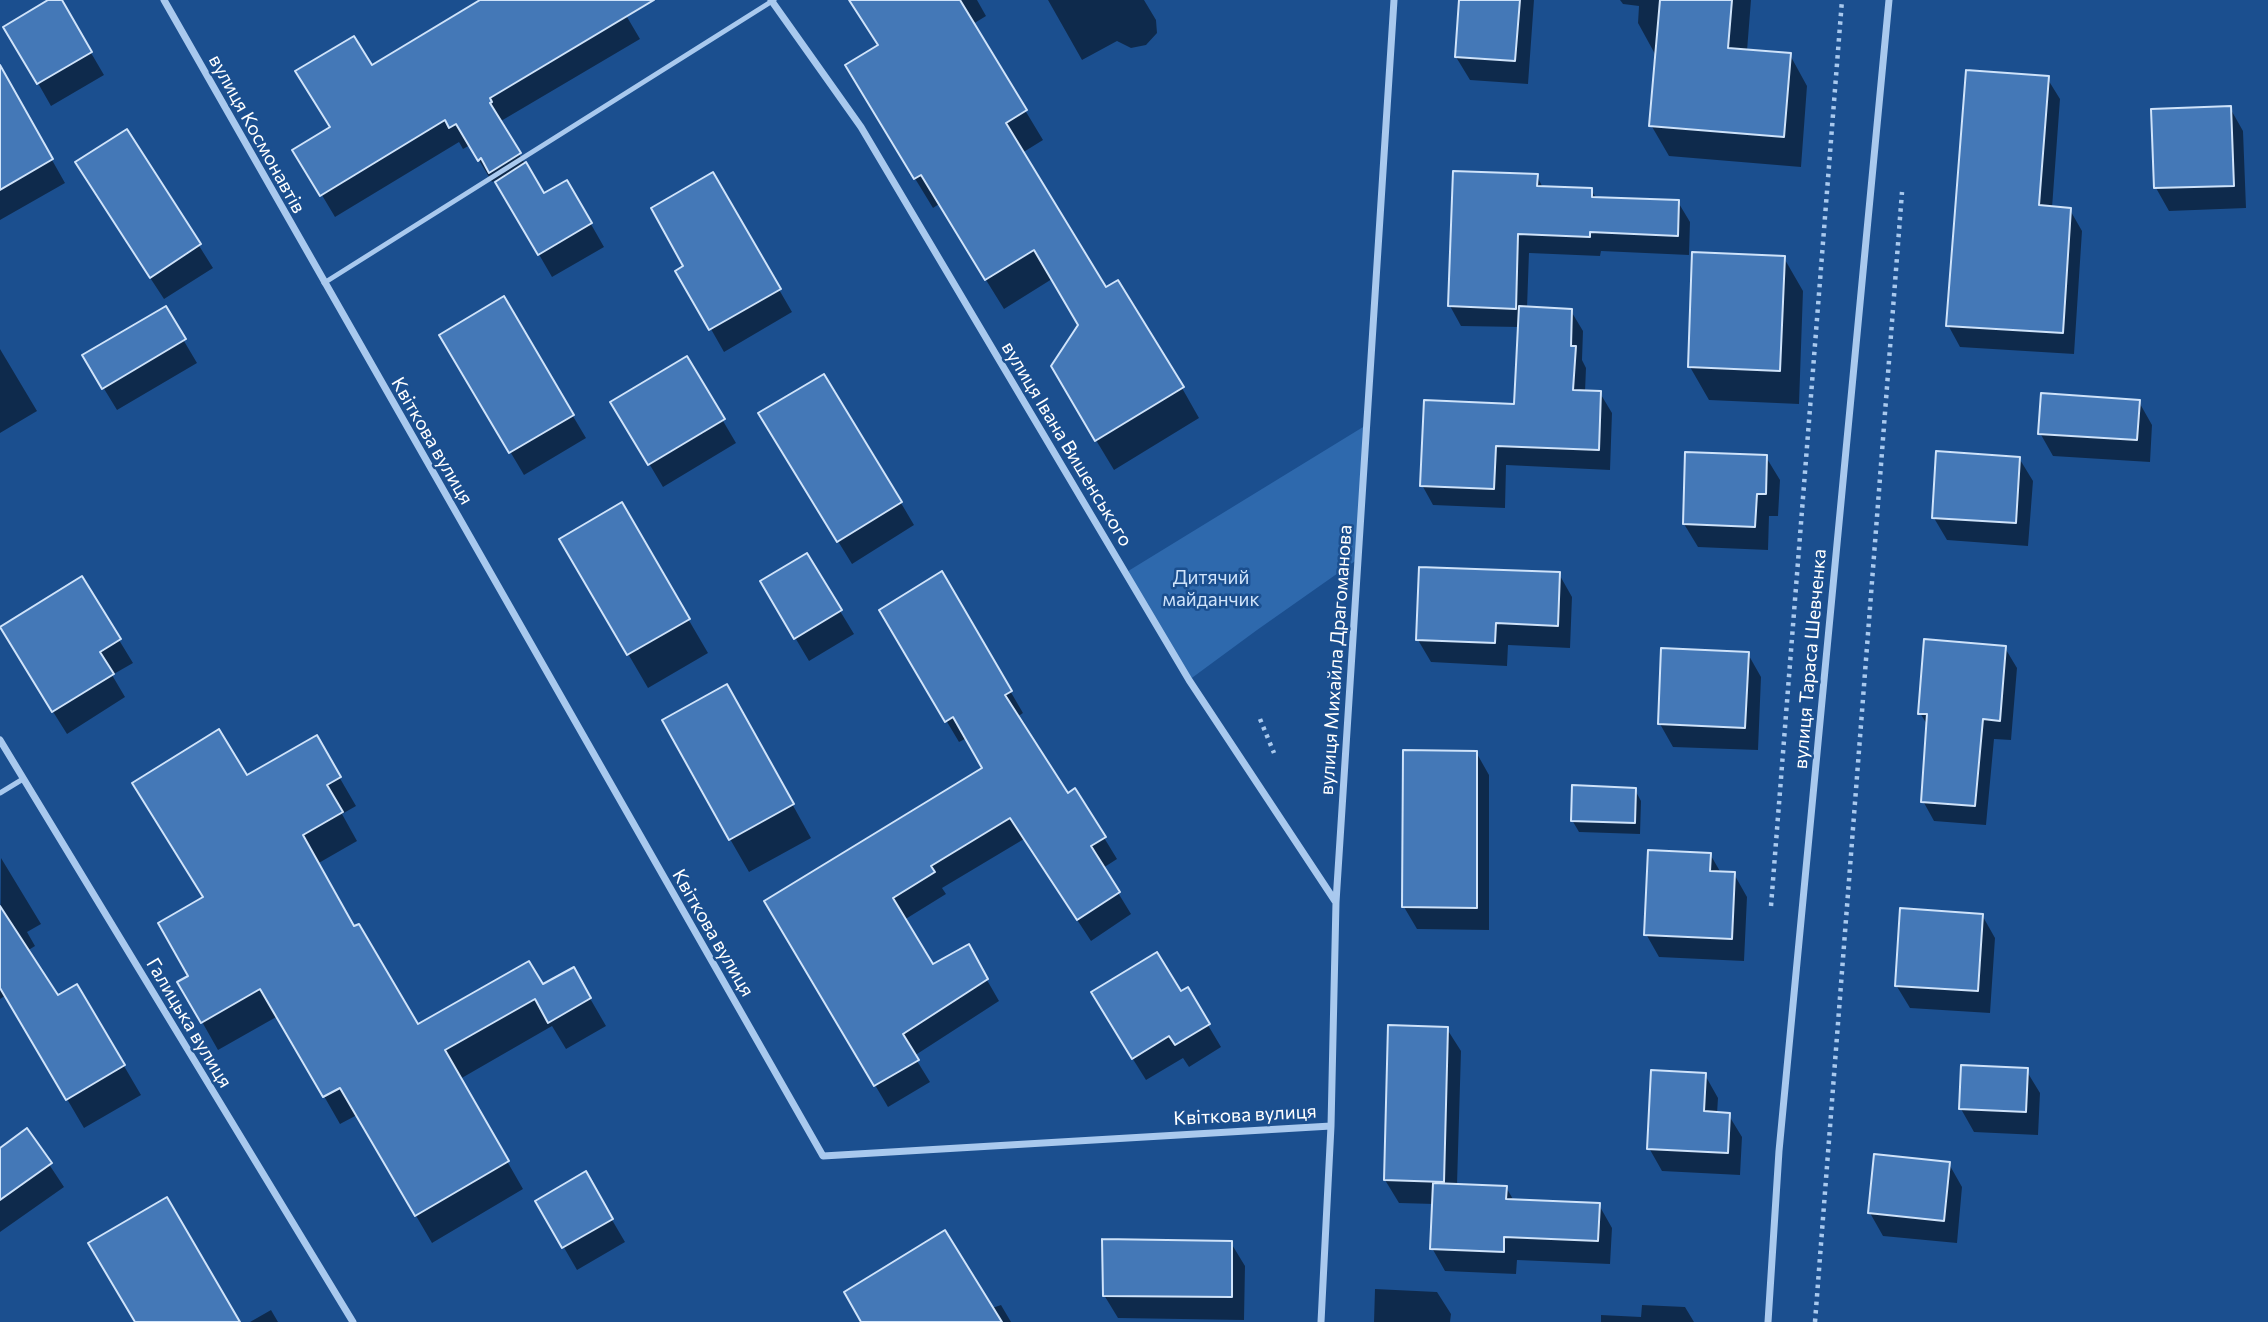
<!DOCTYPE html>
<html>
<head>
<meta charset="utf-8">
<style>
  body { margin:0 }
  canvas { display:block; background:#1b4f8f }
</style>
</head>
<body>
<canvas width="2268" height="1322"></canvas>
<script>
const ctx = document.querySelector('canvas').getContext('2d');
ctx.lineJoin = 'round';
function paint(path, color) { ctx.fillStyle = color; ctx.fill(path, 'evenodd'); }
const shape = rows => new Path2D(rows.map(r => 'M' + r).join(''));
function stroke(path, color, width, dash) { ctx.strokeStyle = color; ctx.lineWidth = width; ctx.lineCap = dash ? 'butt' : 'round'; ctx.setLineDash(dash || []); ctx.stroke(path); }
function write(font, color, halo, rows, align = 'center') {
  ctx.font = font + ' Commissioner,sans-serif'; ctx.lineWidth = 5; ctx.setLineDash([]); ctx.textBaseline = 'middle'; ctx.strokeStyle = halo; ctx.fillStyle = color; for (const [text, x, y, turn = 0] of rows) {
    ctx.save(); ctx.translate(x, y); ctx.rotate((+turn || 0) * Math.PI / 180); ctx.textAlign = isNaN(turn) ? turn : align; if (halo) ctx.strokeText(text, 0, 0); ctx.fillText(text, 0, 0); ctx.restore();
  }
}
paint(shape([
  [1368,424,1358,559,1257,630,1189,680,1125,573]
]), '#2e69ad');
paint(shape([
  [52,0,60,0,104,75,51,106,6,27],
  [490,0,617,0,640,39,501,121,502,126,544,195,567,182,604,247,552,277,496,180,492,182,470,145,463,149,459,142,335,217,295,150,331,128,371,68],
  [871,0,977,0,986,16,973,24,1043,140,1022,153,1106,290,1182,388,1199,418,1114,470,1070,397,1080,326,1052,279,1004,309,939,204,933,208,864,95,879,46],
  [1048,0,1144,0,1156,20,1157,33,1146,45,1131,48,1117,41,1082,60],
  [1460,0,1534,0,1528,84,1470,80,1456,57],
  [1620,0,1751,0,1747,51,1790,55,1807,86,1801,167,1669,156,1651,125,1655,54,1638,23,1639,6,1623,4],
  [2047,78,2060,99,2052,208,2070,210,2082,231,2074,354,1960,347,1948,325],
  [13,91,65,183,0,220,0,98],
  [2230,108,2243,131,2246,208,2169,211,2156,188],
  [127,131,213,268,164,299,90,186],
  [712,174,792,312,724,352,678,271,686,266],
  [1537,176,1543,188,1591,190,1597,199,1678,202,1690,222,1689,255,1601,251,1600,256,1529,253,1527,308,1571,311,1583,331,1582,360,1586,368,1585,392,1600,393,1612,413,1610,470,1506,465,1505,508,1433,505,1422,485,1515,406,1519,327,1461,326,1450,306],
  [1784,258,1803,291,1799,404,1709,400,1690,367],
  [503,299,586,438,524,475,441,335],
  [165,309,197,363,117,410,84,356],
  [0,349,37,411,0,433],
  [686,358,736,443,663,487,613,403],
  [2139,402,2152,425,2150,462,2053,456,2040,433],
  [774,437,901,503,914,525,852,564],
  [1766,457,1780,480,1778,516,1769,516,1768,550,1698,547,1684,524],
  [2019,458,2033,481,2028,546,1947,540,1934,518],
  [621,504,708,653,648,688,561,539],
  [806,555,854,634,809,661,762,582],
  [942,574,1023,713,1017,717,1067,796,1075,790,1117,859,1103,868,1131,914,1091,941,1024,839,942,888,946,894,904,920,932,967,968,947,999,1001,914,1056,930,1082,888,1107,766,901,985,769,967,738,959,742,881,611],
  [1559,574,1572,597,1570,648,1508,645,1507,666,1431,662,1418,640],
  [119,640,133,663,112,675,125,697,67,734,15,651],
  [2005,648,2017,668,2011,740,1994,739,1986,825,1934,821,1923,801,1928,726,1920,713],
  [1748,654,1761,677,1758,750,1673,747,1660,724],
  [745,719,811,838,749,872,730,839],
  [316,737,356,806,342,814,357,841,317,864,354,929,418,1026,542,986,573,969,606,1026,566,1049,552,1026,460,1079,523,1189,432,1243,357,1115,340,1124,278,1016,218,1050,180,983,190,976,204,898,134,784,246,777],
  [1476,752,1489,775,1489,930,1417,929,1404,907],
  [1635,790,1641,801,1640,834,1579,832,1572,820],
  [1710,854,1721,873,1734,874,1747,897,1744,961,1659,957,1646,934],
  [1,858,41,924,27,932,35,946,27,951,57,998,124,1066,141,1095,84,1128,6,995,0,999],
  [1982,915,1995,938,1990,1013,1910,1008,1896,985],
  [1187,990,1221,1047,1189,1067,1183,1058,1146,1080,1106,1016,1181,994],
  [1447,1029,1461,1051,1457,1185,1506,1187,1514,1201,1599,1205,1612,1228,1610,1264,1517,1260,1516,1274,1445,1271,1432,1248,1434,1204,1399,1203,1385,1180],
  [2026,1070,2040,1093,2038,1135,1974,1132,1961,1109],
  [1705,1075,1718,1098,1717,1114,1728,1114,1742,1137,1740,1175,1662,1171,1649,1148],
  [27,1131,64,1187,0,1232,0,1150],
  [1949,1164,1962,1187,1957,1243,1883,1236,1870,1213],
  [585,1174,625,1242,577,1270,537,1201],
  [1231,1243,1245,1266,1244,1320,1118,1318,1104,1295],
  [1375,1289,1437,1292,1451,1314,1450,1322,1374,1322],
  [1001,1305,1011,1322,863,1322,992,1308],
  [1642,1305,1685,1307,1694,1322,1601,1322,1601,1315,1641,1317],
  [271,1310,278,1322,250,1322]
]), '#0007');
const building = shape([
  [48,0,62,0,92,52,37,84,3,27,48,0],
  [480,0,654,0,490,98,492,102,490,103,521,153,489,173,481,158,478,161,456,124,449,128,445,120,320,196,292,150,330,127,295,71,354,36,372,65,480,0],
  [849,0,960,0,1027,110,1006,123,1106,287,1118,280,1184,387,1095,441,1051,366,1078,325,1034,250,985,280,921,175,914,179,845,65,878,45,849,0],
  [1459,0,1520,0,1515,61,1455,57,1459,0],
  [1660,0,1732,0,1728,48,1791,53,1784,137,1649,126,1660,0],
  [0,65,53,159,0,190,0,65],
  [1966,70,2049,76,2039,205,2071,208,2063,333,1946,326,1966,70],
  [2231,106,2234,186,2154,188,2151,109,2231,106],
  [127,129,201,244,150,278,75,162,127,129],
  [526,162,544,193,567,180,592,223,538,255,495,182,526,162],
  [1453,171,1538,174,1537,186,1592,188,1592,197,1679,200,1678,236,1590,232,1590,237,1518,234,1516,309,1448,306,1453,171],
  [713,172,781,289,709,330,675,271,683,266,651,208,713,172],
  [1692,252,1785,256,1780,371,1688,367,1692,252],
  [504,296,574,415,509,453,439,335,504,296],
  [166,306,186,339,102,389,82,355,166,306],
  [1519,306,1572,309,1571,346,1576,346,1573,390,1601,391,1599,450,1496,446,1494,489,1420,486,1424,400,1514,404,1519,306],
  [687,356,725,419,648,465,610,402,687,356],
  [824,374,902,502,837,542,758,413,824,374],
  [2041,393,2140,400,2137,440,2038,434,2041,393],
  [1936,451,2020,457,2016,523,1932,518,1936,451],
  [1685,452,1767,455,1766,494,1757,494,1755,527,1683,524,1685,452],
  [622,502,690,619,627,655,559,539,622,502],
  [807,553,842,610,794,639,760,581,807,553],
  [1419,567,1560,572,1558,626,1496,623,1495,643,1416,640,1419,567],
  [942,571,1012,691,1005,695,1068,793,1075,788,1106,837,1091,846,1120,892,1077,920,1010,818,931,866,935,872,893,898,933,964,969,944,988,979,903,1034,919,1060,874,1086,764,901,982,768,953,717,945,722,879,610,942,571],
  [82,576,121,639,100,652,114,674,52,712,0,627,82,576],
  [1924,639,2006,646,2000,721,1983,719,1975,806,1921,802,1927,714,1918,714,1924,639],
  [1661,648,1749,652,1745,728,1658,724,1661,648],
  [727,684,794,804,729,840,662,720,727,684],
  [219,729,247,775,317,735,341,777,327,785,343,812,303,835,354,926,359,924,418,1024,529,961,543,984,574,967,591,998,548,1023,535,999,445,1050,509,1161,415,1216,340,1088,323,1097,260,989,201,1023,177,982,188,976,158,923,203,897,132,783,219,729],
  [1403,750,1477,751,1477,908,1402,907,1403,750],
  [1572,785,1636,788,1635,823,1571,821,1572,785],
  [1648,850,1711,853,1710,871,1735,872,1732,939,1644,935,1648,850],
  [0,906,58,995,77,984,125,1065,66,1100,0,988,0,906],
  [1900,908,1983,914,1978,991,1895,986,1900,908],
  [1157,952,1181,991,1188,987,1210,1024,1175,1045,1169,1036,1132,1059,1091,992,1157,952],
  [1388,1025,1448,1027,1444,1182,1384,1180,1388,1025],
  [1961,1065,2028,1068,2026,1112,1959,1109,1961,1065],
  [1651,1070,1706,1073,1704,1111,1730,1113,1728,1153,1647,1149,1651,1070],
  [27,1128,52,1163,0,1200,0,1148,27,1128],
  [1874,1154,1950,1162,1944,1221,1868,1213,1874,1154],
  [586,1171,613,1219,562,1248,535,1201,586,1171],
  [1433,1183,1507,1186,1506,1199,1600,1203,1598,1241,1504,1237,1504,1252,1430,1249,1433,1183],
  [167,1197,240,1322,135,1322,88,1243,167,1197],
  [945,1230,1002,1322,861,1322,844,1292,945,1230],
  [1102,1239,1232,1241,1232,1297,1103,1296,1102,1239]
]);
paint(building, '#4478b7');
stroke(building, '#cfe3fa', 2);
stroke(shape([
  [1260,719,1274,753],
  [1771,906,1842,0],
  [1815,1322,1902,192]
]), '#a9c9ee', 4.5, [3.5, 5]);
stroke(shape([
  [324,283,774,0],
  [0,793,23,779]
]), '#a9c9ee', 5);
stroke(shape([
  [164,0,823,1156,1331,1126],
  [771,0,861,127,1189,680,1335,901],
  [0,740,353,1322],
  [1321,1322,1331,1126,1336,902,1394,0],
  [1768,1322,1779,1151,1889,0]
]), '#a9c9ee', 7);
write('19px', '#fff', '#1b4f8f', [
  ["вулиця Космонавтів",257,134,61],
  ["Квіткова вулиця",432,441,60],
  ["вулиця Івана Вишенського",1067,444,59],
  ["вулиця Тараса Шевченка",1810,659,-85],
  ["вулиця Михайла Драгоманова",1336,660,-86],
  ["Квіткова вулиця",713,933,60],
  ["Галицька вулиця",189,1023,59],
  ["Квіткова вулиця",1245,1115,-3]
]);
write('19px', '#cfe3fa', '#1b4f8f', [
  ["Дитячий",1211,578],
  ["майданчик",1211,600]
]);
</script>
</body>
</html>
